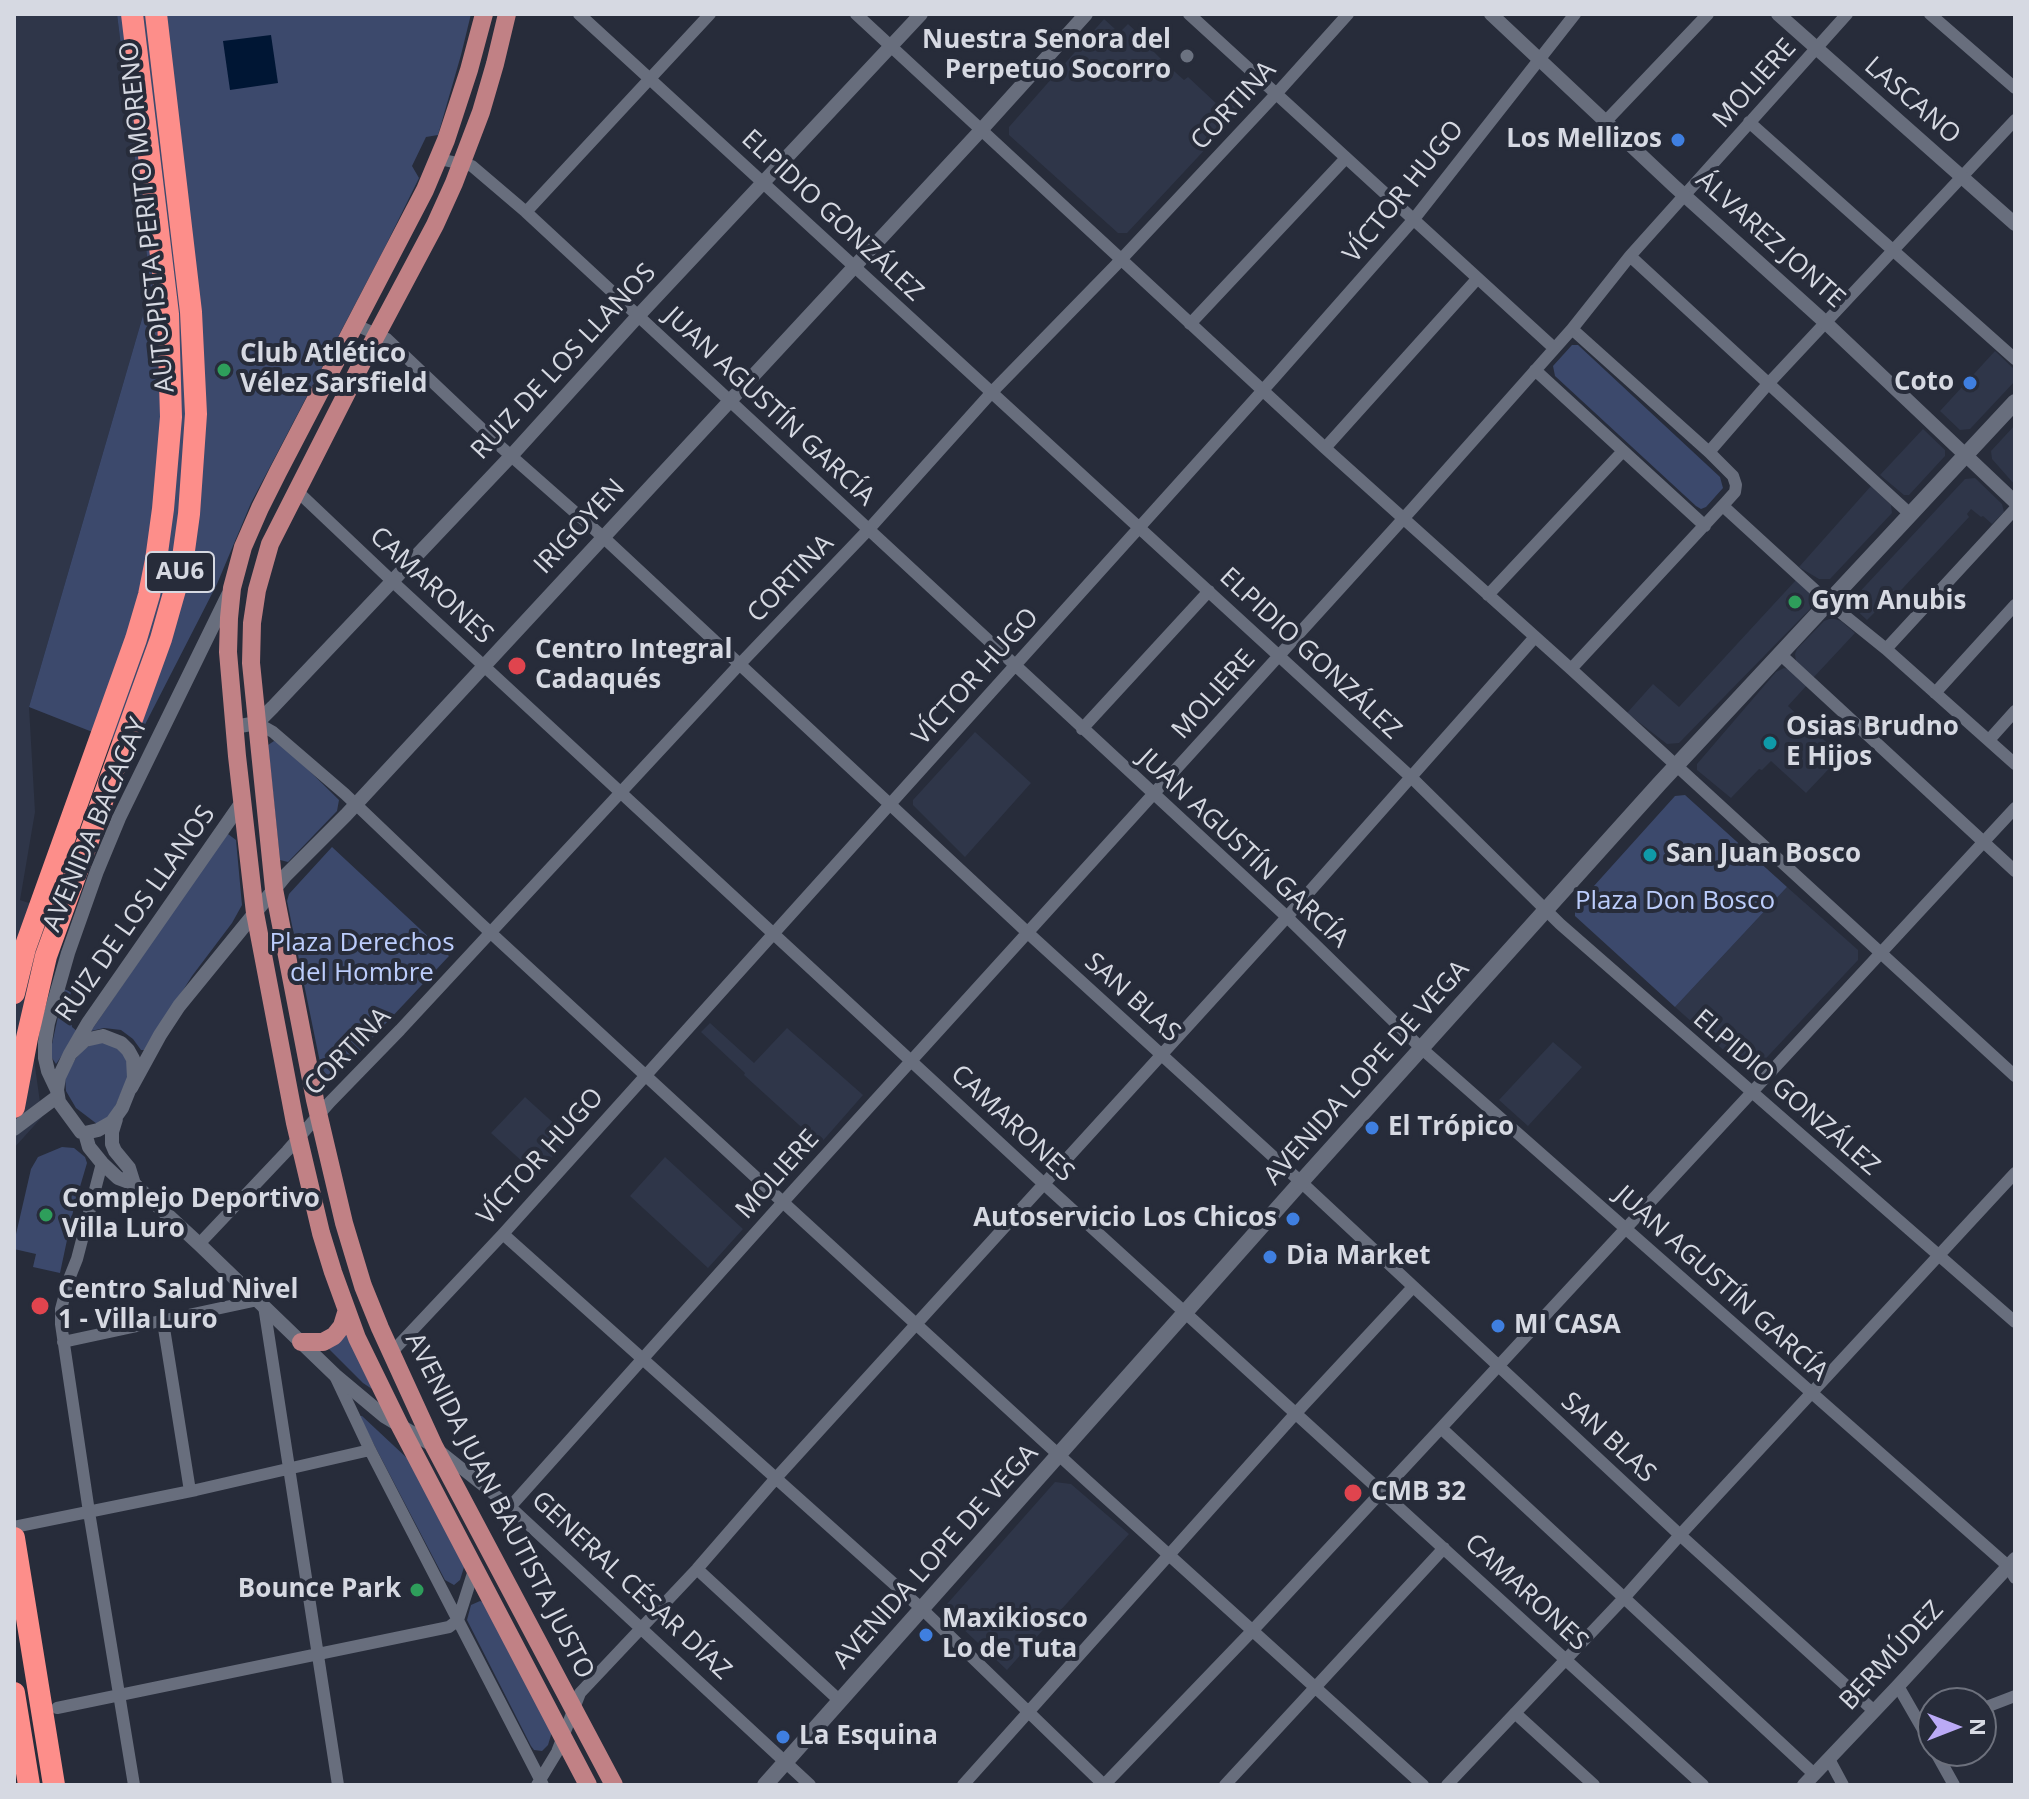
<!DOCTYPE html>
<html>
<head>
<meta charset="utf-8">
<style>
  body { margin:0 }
  #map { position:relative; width:2029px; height:1799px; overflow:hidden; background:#272c3a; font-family:"Open Sans",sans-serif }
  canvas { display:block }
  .frame { position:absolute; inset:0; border:16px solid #d6d9e2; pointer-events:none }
  .north { position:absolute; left:1917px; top:1687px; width:80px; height:80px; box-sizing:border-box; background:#272c3a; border:2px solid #6d717d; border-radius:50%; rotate:90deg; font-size:22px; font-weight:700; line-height:32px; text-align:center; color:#d6d9e2 }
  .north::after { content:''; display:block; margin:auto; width:28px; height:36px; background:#bbaaf6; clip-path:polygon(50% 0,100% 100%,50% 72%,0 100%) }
</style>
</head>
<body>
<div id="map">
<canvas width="2029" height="1799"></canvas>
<div class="frame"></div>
<div class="north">N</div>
</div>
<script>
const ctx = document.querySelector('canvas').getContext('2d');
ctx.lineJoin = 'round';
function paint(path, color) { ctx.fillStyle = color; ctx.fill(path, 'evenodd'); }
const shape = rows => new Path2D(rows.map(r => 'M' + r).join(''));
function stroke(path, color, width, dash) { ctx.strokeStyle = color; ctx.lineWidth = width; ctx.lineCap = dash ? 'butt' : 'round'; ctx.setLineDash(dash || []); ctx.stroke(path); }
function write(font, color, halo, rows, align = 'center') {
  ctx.font = font + ' "Open Sans",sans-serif'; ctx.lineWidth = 8; ctx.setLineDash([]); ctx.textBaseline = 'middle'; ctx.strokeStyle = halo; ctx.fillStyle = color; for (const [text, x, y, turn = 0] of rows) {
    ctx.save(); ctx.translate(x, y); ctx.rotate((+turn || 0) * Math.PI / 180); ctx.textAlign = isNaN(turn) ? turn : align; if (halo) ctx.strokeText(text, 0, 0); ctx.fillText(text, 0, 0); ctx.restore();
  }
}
paint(shape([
  [14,14,117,14,151,288,29,707,35,812,20,900,70,917,35,1034,34,1059,42,1117,14,1148],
  [1104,19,1115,29,1109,35,1113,39,1128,24,1153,47,1151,49,1166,64,1184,80,1188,77,1218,105,1241,79,1253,89,1253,98,1127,233,1118,233,1009,135,1009,127],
  [1995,351,2015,370,2015,381,1970,429,1960,430,1940,411],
  [2015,425,2015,485,1992,459,1991,451],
  [1923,429,1945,450,1945,456,1909,495,1904,495,1880,475],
  [1975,478,2002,504,2004,512,1992,524,1983,516,1981,517,1971,509,1967,514,1969,517,1890,602,1887,600,1867,620,1854,608,1853,599,1965,479],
  [1871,486,1891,505,1892,513,1830,579,1819,579,1799,567],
  [1796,580,1811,594,1813,602,1810,609,1679,743,1667,744,1627,713,1653,684,1679,707],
  [1832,618,1841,621,1855,633,1813,678,1796,661,1795,654,1797,649,1824,621],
  [1784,668,1789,669,1807,685,1788,706,1841,756,1806,793,1771,761,1762,770,1759,769,1731,798,1697,770,1697,764,1776,672],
  [975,732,1031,783,965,857,913,805,913,800],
  [1787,887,1858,950,1858,960,1755,1070,1746,1070,1675,1007],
  [710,1023,754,1063,787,1028,863,1095,820,1144,744,1075,745,1073,701,1032],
  [1553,1042,1582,1067,1528,1126,1499,1100],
  [525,1097,570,1138,536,1174,491,1133],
  [665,1157,743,1229,708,1268,630,1196],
  [1055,1482,1071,1484,1129,1534,1007,1670,946,1613,947,1604]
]), '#2f3649');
paint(shape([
  [117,14,471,14,461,55,438,135,426,137,412,166,419,178,384,249,251,503,217,584,133,748,29,707,151,288],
  [1572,345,1578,345,1720,477,1723,488,1706,507,1701,509,1696,506,1555,376,1553,366],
  [274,741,281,743,339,800,337,811,288,862,280,860,268,745],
  [1685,795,1787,887,1675,1007,1575,916,1575,907,1675,796],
  [228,834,236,840,242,905,232,923,192,976,145,1050,141,1050,133,1039,121,1030,104,1028,91,1031,223,838],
  [332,847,449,956,329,1084,324,1082,323,1077,287,901,289,894],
  [64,989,71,992,69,1001,72,1027,78,1032,56,1064,52,1058,52,1044],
  [109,1042,121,1048,131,1071,110,1118,97,1124,76,1108,66,1091,65,1076,76,1058,84,1049,92,1044],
  [62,1147,74,1148,85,1157,87,1163,74,1207,60,1273,33,1267,36,1254,14,1249,14,1243,31,1169,38,1157],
  [347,1334,372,1389,363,1383,328,1348],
  [359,1416,362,1416,408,1459,465,1564,460,1580,454,1585,445,1580],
  [480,1601,485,1603,552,1732,548,1745,542,1751,534,1750,531,1746,467,1620,471,1605]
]), '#3c496c');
paint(shape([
  [271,35,278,83,230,90,223,41]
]), '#001634');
stroke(shape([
  [579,14,1412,778,1560,924,2015,1322],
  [856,14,1325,448,1571,669,2015,1076],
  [1189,14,1554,348],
  [1930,14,2015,88],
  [1606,121,1708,14],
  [1749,122,2015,359],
  [439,159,472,166,526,212,1287,917,1421,1048,2008,1566,2015,1578],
  [526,212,710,14],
  [1630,256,1910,514],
  [1190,324,1346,158],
  [356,325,387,339,501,447,603,537,1028,933,1301,1182,1680,1535,1873,1710],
  [1535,370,1705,526],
  [1325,448,1477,279],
  [1709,452,1768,384,2015,120],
  [296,490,392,581,1044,1184,1703,1785],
  [1723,506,1829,603,1886,649,2015,764],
  [1488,595,1623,451],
  [1886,649,2015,509],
  [1780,654,2015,871],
  [1571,669,1726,502,1735,492,1736,485,1733,476,1709,452,1572,329],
  [1935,693,2015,605],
  [257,723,273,732,345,794,479,922,774,1194,1085,1479,1423,1785],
  [1082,729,1209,591],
  [1989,740,2015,711],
  [102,1163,77,1259,69,1279,61,1309,61,1324,89,1512,134,1785],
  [503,1234,922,1609,1104,1785,1253,1630,1441,1428,2015,808],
  [199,1244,287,1151,330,1102,400,1030,739,665,869,529,992,392,1115,266,1277,93,1348,14],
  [264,1306,338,1785],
  [163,1322,190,1491],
  [63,1342,258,1300],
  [391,1353,503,1234,1273,379,1414,219,1575,14],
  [336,1378,370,1450,543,1785],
  [1441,1428,1814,1774],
  [441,1452,510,1507,810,1785],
  [510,1507,783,1202,1413,508,1572,329,1630,256,1847,14],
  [14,1527,196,1490,370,1450],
  [697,1569,840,1701],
  [1898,1686,1933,1747],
  [57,1708,449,1627,458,1620,474,1570],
  [1981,1709,2015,1696],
  [1515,1713,1594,1785],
  [1935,1751,1954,1785],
  [1829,1759,1843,1785],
  [537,1785,557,1752,580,1693,697,1569,776,1478,1287,917,1535,637],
  [963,1785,1296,1413,1413,1287],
  [1225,1785,1444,1548],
  [1447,1785,1624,1598,1680,1535,2015,1173]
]), '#686e7d', 12);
stroke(shape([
  [1491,14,1674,186,1826,323,2015,502],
  [1778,14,2015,224],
  [234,727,257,723,273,707,511,456,638,316,921,14],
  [103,1036,121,1043,128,1050,133,1059,134,1078,122,1108,112,1122,98,1130,85,1133,81,1132,59,1102,57,1090,59,1077,70,1054,85,1040,103,1036],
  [70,1054,88,1023,242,802],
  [131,1088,160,1035,179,1006,285,876,346,815,982,129,1086,14],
  [57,1090,48,1071,45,1058,45,1042,48,1023,68,953,97,871,119,818,228,595],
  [116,1119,112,1132,112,1144,115,1151,129,1168,134,1184],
  [14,1129,58,1096],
  [85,1133,89,1147,102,1163,118,1178,134,1184,199,1244,335,1375,384,1416,434,1446],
  [1804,1785,1898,1686,2015,1559]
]), '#686e7d', 14);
stroke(shape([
  [765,1785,1301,1182,1660,783,2015,402]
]), '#686e7d', 16);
stroke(shape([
  [484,14,469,70,446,140,425,190,278,472,260,508,243,547,232,588,229,618,228,652,237,756,255,913,295,1123,321,1233,333,1272,357,1338,400,1426,588,1785],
  [507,14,495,64,481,112,454,183,435,225,369,349,270,544,257,590,252,623,251,663,274,889,315,1100,344,1223,363,1286,380,1328,434,1446,614,1785],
  [301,1342,323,1342,334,1336,342,1326,346,1313]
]), '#c18185', 18);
stroke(shape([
  [14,993,25,948,136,639,149,595,156,560,163,509,171,417,168,314,132,14],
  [14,1107,27,1038,46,956,161,639,182,565,189,514,196,414,191,312,156,14],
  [14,1538,54,1785],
  [14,1693,29,1785]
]), '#fd8e8a', 22);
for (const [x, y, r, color] of [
  [1187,56,8,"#6b7280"],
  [1678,140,8,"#3f7fe0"],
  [224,370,8,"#2e9e5b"],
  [1970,383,8,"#3f7fe0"],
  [1795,602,8,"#2e9e5b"],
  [517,666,10,"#e0444e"],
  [1770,743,8,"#0f9aa8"],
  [1650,855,8,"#0f9aa8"],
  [1372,1128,8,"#3f7fe0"],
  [46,1215,8,"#2e9e5b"],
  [1293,1219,8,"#3f7fe0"],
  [1270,1257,8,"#3f7fe0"],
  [40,1306,10,"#e0444e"],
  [1498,1326,8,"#3f7fe0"],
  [1353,1493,10,"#e0444e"],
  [417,1590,8,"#2e9e5b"],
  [926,1635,8,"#3f7fe0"],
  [783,1737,8,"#3f7fe0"]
]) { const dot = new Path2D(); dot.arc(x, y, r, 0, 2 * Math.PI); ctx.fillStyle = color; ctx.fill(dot); stroke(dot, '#272c3a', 3); }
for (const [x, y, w] of [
  [180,572,68]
]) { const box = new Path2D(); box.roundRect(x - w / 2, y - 20, w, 40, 6); ctx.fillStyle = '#272c3a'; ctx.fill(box); stroke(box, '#d6d9e2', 2); }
write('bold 24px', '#d6d9e2', null, [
  ["AU6",180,572]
]);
write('bold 26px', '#d6d9e2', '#272c3a', [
  ["Nuestra Senora del",1171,41,"right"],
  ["Perpetuo Socorro",1171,71,"right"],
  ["Los Mellizos",1662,140,"right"],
  ["Club Atlético",240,355],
  ["Vélez Sarsfield",240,385],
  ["Coto",1954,383,"right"],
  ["Gym Anubis",1811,602],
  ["Centro Integral",535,651],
  ["Cadaqués",535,681],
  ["Osias Brudno",1786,728],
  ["E Hijos",1786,758],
  ["San Juan Bosco",1666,855],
  ["El Trópico",1388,1128],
  ["Complejo Deportivo",62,1200],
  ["Villa Luro",62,1230],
  ["Autoservicio Los Chicos",1277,1219,"right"],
  ["Dia Market",1286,1257],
  ["Centro Salud Nivel",58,1291],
  ["1 - Villa Luro",58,1321],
  ["MI CASA",1514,1326],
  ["CMB 32",1371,1493],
  ["Bounce Park",401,1590,"right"],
  ["Maxikiosco",942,1620],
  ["Lo de Tuta",942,1650],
  ["La Esquina",799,1737]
], 'left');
write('26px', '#d6d9e2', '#272c3a', [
  ["MOLIERE",1755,84,-48],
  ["LASCANO",1912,101,41],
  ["CORTINA",1234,106,-47],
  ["VÍCTOR HUGO",1404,192,-51],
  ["ELPIDIO GONZÁLEZ",832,216,43],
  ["AUTOPISTA PERITO MORENO",148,217,-96],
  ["ÁLVAREZ JONTE",1770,240,42],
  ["RUIZ DE LOS LLANOS",564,362,-47],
  ["JUAN AGUSTÍN GARCÍA",769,407,43],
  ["IRIGOYEN",580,527,-47],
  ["CORTINA",791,579,-46],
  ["CAMARONES",431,586,43],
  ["ELPIDIO GONZÁLEZ",1310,654,43],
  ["VÍCTOR HUGO",976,677,-48],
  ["MOLIERE",1214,695,-48],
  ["AVENIDA BACACAY",96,825,-67],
  ["JUAN AGUSTÍN GARCÍA",1243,849,43],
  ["RUIZ DE LOS LLANOS",136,914,-55],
  ["SAN BLAS",1132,998,42],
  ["CORTINA",348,1052,-46],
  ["AVENIDA LOPE DE VEGA",1367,1073,-48],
  ["ELPIDIO GONZÁLEZ",1786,1093,41],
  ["CAMARONES",1012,1124,43],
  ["VÍCTOR HUGO",541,1157,-48],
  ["MOLIERE",778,1175,-48],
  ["JUAN AGUSTÍN GARCÍA",1721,1284,42],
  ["SAN BLAS",1608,1438,43],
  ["AVENIDA JUAN BAUTISTA JUSTO",499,1506,63],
  ["AVENIDA LOPE DE VEGA",936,1557,-48],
  ["GENERAL CÉSAR DÍAZ",631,1586,43],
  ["CAMARONES",1526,1593,43],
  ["BERMÚDEZ",1892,1656,-47]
]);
write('26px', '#bccdfc', '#272c3a', [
  ["Plaza Don Bosco",1675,902],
  ["Plaza Derechos",362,944],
  ["del Hombre",362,974]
]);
</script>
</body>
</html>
